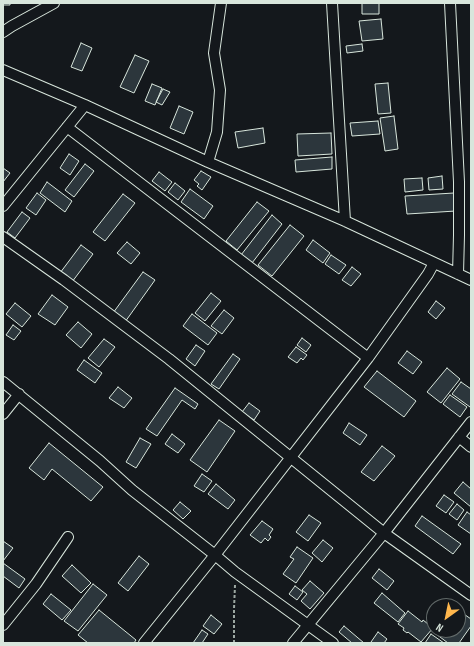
<!DOCTYPE html>
<html>
<head>
<meta charset="utf-8">
<style>
  body { margin:0 }
  #map { position:relative; width:474px; height:646px; overflow:hidden; background:#14181c; font-family:"Sofia Sans Condensed",sans-serif }
  canvas { display:block }
  .frame { position:absolute; inset:0; border:4px solid #d8e6dc; pointer-events:none }
  .north { position:absolute; left:426px; top:598px; width:40px; height:40px; box-sizing:border-box; background:#14181c; border:1px solid #626a69; border-radius:50%; rotate:213deg; font-size:11px; font-weight:700; line-height:16px; text-align:center; color:#d8e6dc }
  .north::after { content:''; display:block; margin:auto; width:14px; height:18px; background:#ffb74d; clip-path:polygon(50% 0,100% 100%,50% 72%,0 100%) }
</style>
</head>
<body>
<div id="map">
<canvas width="474" height="646"></canvas>
<div class="frame"></div>
<div class="north">N</div>
</div>
<script>
const ctx = document.querySelector('canvas').getContext('2d');
ctx.lineJoin = 'round';
function paint(path, color) { ctx.fillStyle = color; ctx.fill(path, 'evenodd'); }
const shape = rows => new Path2D(rows.map(r => 'M' + r).join(''));
function stroke(path, color, width, dash) { ctx.strokeStyle = color; ctx.lineWidth = width; ctx.lineCap = dash ? 'butt' : 'round'; ctx.setLineDash(dash || []); ctx.stroke(path); }
const building = shape([
  [3,3,10,3,10,5,3,5,3,3],
  [362,3,379,3,379,14,362,14,362,3],
  [381,19,383,39,362,41,359,21,381,19],
  [81,43,92,48,82,71,71,67,81,43],
  [362,44,363,51,347,53,346,46,362,44],
  [135,55,149,61,134,93,120,87,135,55],
  [388,83,391,113,378,114,375,84,388,83],
  [152,84,162,88,155,105,145,101,152,84],
  [163,89,170,92,162,105,156,102,163,89],
  [179,106,193,112,184,134,170,128,179,106],
  [394,116,398,149,385,151,380,118,394,116],
  [378,121,380,134,352,136,350,123,378,121],
  [263,128,265,143,238,148,235,132,263,128],
  [331,133,332,154,298,156,297,134,331,133],
  [69,154,79,161,70,175,60,168,69,154],
  [332,157,332,169,296,172,295,160,332,157],
  [85,164,94,171,74,197,65,190,85,164],
  [3,168,10,173,3,182,3,168],
  [201,171,211,177,202,190,197,186,199,184,194,180,201,171],
  [159,172,172,182,165,191,152,181,159,172],
  [442,176,443,189,429,190,428,178,442,176],
  [422,178,423,190,405,192,404,179,422,178],
  [47,182,72,201,65,212,40,193,47,182],
  [175,183,185,191,178,200,168,192,175,183],
  [190,189,213,206,204,219,181,202,190,189],
  [37,193,46,200,36,215,26,208,37,193],
  [454,193,456,211,407,214,405,196,454,193],
  [123,194,135,203,105,241,93,232,123,194],
  [257,202,269,211,237,250,226,241,257,202],
  [22,212,30,218,15,238,7,232,22,212],
  [272,215,282,224,252,263,241,255,272,215],
  [290,225,304,236,272,276,258,265,290,225],
  [313,240,330,253,323,263,306,250,313,240],
  [127,242,140,253,131,264,117,253,127,242],
  [81,245,93,254,72,282,60,273,81,245],
  [331,255,346,265,339,274,325,264,331,255],
  [352,267,361,274,351,286,342,280,352,267],
  [143,272,155,280,125,322,113,313,143,272],
  [211,293,221,301,205,321,195,313,211,293],
  [52,295,68,307,55,325,38,314,52,295],
  [436,301,445,308,436,319,428,312,436,301],
  [15,303,31,316,22,327,6,314,15,303],
  [224,310,234,318,222,334,211,326,224,310],
  [192,314,217,333,208,345,183,326,192,314],
  [78,322,92,334,81,348,66,335,78,322],
  [13,325,21,331,14,340,6,335,13,325],
  [302,338,311,345,306,352,297,345,302,338],
  [104,339,115,347,99,367,88,358,104,339],
  [196,345,205,351,195,366,186,359,196,345],
  [296,347,307,355,303,360,301,358,297,363,288,357,296,347],
  [407,351,422,362,413,374,398,363,407,351],
  [233,354,240,359,219,389,211,384,233,354],
  [84,360,102,373,95,383,77,370,84,360],
  [447,368,460,379,441,403,427,392,447,368],
  [377,371,416,401,404,417,364,387,377,371],
  [461,382,471,389,471,405,470,407,452,394,461,382],
  [118,387,132,398,124,408,109,398,118,387],
  [175,388,198,404,195,409,182,400,157,436,146,429,175,388],
  [450,395,467,407,460,417,443,404,450,395],
  [249,403,260,411,254,420,242,412,249,403],
  [219,420,235,431,207,472,190,460,219,420],
  [349,423,367,435,360,445,343,433,349,423],
  [172,434,185,444,178,453,165,444,172,434],
  [140,438,151,444,136,468,126,462,140,438],
  [49,443,103,487,91,501,52,469,44,480,29,468,49,443],
  [382,446,395,456,374,481,361,472,382,446],
  [202,474,212,481,204,492,194,486,202,474],
  [463,482,471,489,471,507,454,493,463,482],
  [216,484,235,500,228,509,208,494,216,484],
  [444,495,454,502,446,513,436,506,444,495],
  [180,502,191,511,183,519,173,510,180,502],
  [457,504,464,510,457,520,449,514,457,504],
  [467,512,471,515,471,534,458,525,467,512],
  [309,515,321,523,308,541,296,532,309,515],
  [422,516,461,544,453,554,415,526,422,516],
  [262,521,273,529,269,535,271,537,268,541,265,538,261,543,250,535,262,521],
  [323,540,333,548,322,562,312,553,323,540],
  [3,541,13,548,3,561,3,541],
  [297,547,313,558,296,583,283,574,294,559,290,557,297,547],
  [139,556,149,564,128,591,118,583,139,556],
  [3,563,25,579,19,588,3,576,3,563],
  [72,565,91,583,81,593,62,576,72,565],
  [379,569,394,581,387,590,372,578,379,569],
  [310,581,324,593,310,609,301,601,307,594,302,590,310,581],
  [93,584,107,595,78,631,64,621,93,584],
  [295,586,303,592,297,600,289,594,295,586],
  [382,593,405,613,398,622,374,603,382,593],
  [51,594,71,610,62,620,43,604,51,594],
  [99,610,136,640,134,643,88,643,78,635,99,610],
  [458,610,471,619,471,626,459,643,448,643,436,634,439,630,458,630,458,610],
  [408,611,422,622,423,620,433,628,421,642,408,632,407,633,403,630,404,628,398,624,408,611],
  [211,615,222,624,214,634,203,626,211,615],
  [344,626,364,643,352,643,339,632,344,626],
  [202,630,208,634,202,643,193,643,202,630],
  [378,632,387,639,384,643,373,643,371,642,378,632],
  [431,634,444,643,425,643,431,634]
]);
paint(building, '#2c363c');
stroke(building, '#d8e6dc', 1);
const street = shape([
  [332,3,345,221],
  [450,3,459,182,459,235,458,274],
  [3,32,12,26,54,3],
  [3,70,85,105,208,162,345,221,471,280],
  [67,127,368,358],
  [208,162,217,132,220,90,214,53,221,3],
  [3,206,85,105],
  [3,237,64,280,169,359,384,533,471,595],
  [3,382,100,461,132,490,215,555,235,572,333,643],
  [3,414,19,394],
  [459,437,471,447],
  [3,625,36,584,68,537],
  [144,643,215,555,368,358,428,274,434,263],
  [293,643,384,533,471,422]
]);
stroke(street, '#d8e6dc', 12);
stroke(shape([
  [234,643,234,609,235,585]
]), '#9da8a2', 2, [3, 2]);
stroke(street, '#14181c', 10);
</script>
</body>
</html>
